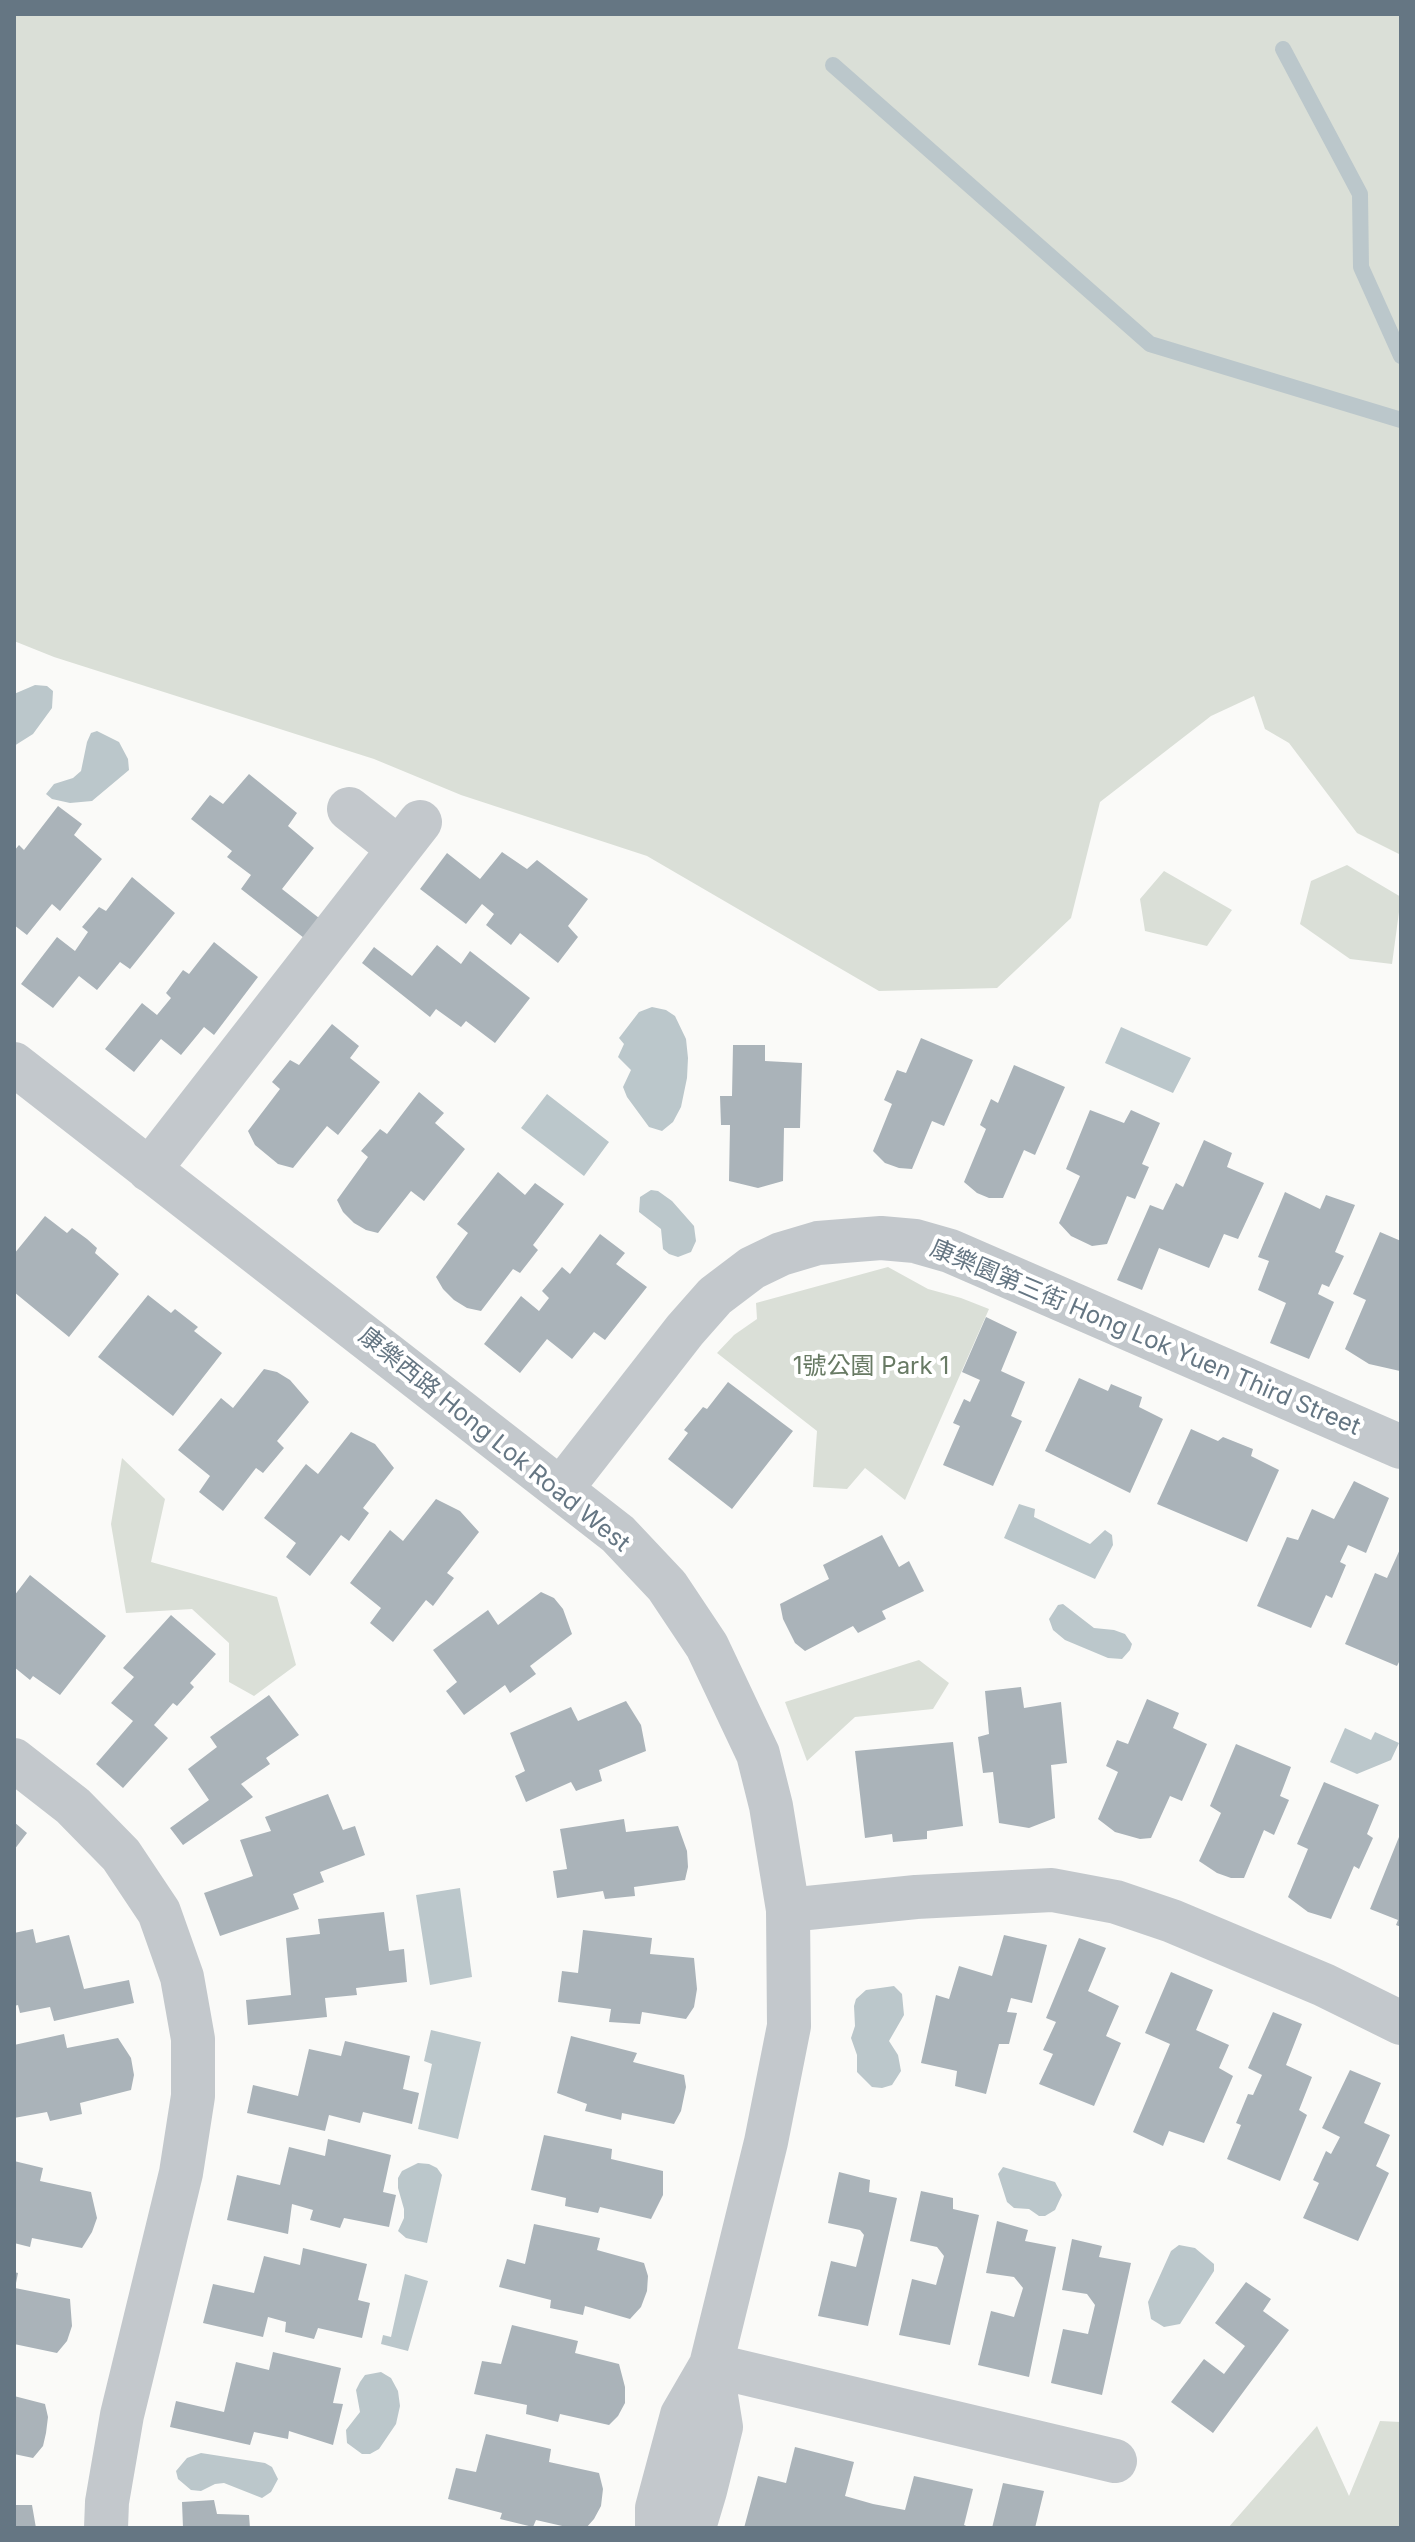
<!DOCTYPE html>
<html>
<head>
<meta charset="utf-8">
<style>
  body { margin:0 }
  #map { position:relative; width:1415px; height:2542px; overflow:hidden; background:#fafaf8; font-family:Inter,sans-serif }
  canvas { display:block }
  .frame { position:absolute; inset:0; border:16px solid #657683; pointer-events:none }
</style>
</head>
<body>
<div id="map">
<canvas width="1415" height="2542"></canvas>
<div class="frame"></div>
</div>
<script>
const ctx = document.querySelector('canvas').getContext('2d');
ctx.lineJoin = 'round';
function paint(path, color) { ctx.fillStyle = color; ctx.fill(path, 'evenodd'); }
const shape = rows => new Path2D(rows.map(r => 'M' + r).join(''));
function stroke(path, color, width, dash) { ctx.strokeStyle = color; ctx.lineWidth = width; ctx.lineCap = dash ? 'butt' : 'round'; ctx.setLineDash(dash || []); ctx.stroke(path); }
function write(font, color, halo, rows, align = 'center') {
  ctx.font = font + ' Inter,"Noto Sans TC",sans-serif'; ctx.lineWidth = 8; ctx.setLineDash([]); ctx.textBaseline = 'middle'; ctx.strokeStyle = halo; ctx.fillStyle = color; for (const [text, x, y, turn = 0] of rows) {
    ctx.save(); ctx.translate(x, y); ctx.rotate((+turn || 0) * Math.PI / 180); ctx.textAlign = isNaN(turn) ? turn : align; if (halo) ctx.strokeText(text, 0, 0); ctx.fillText(text, 0, 0); ctx.restore();
  }
}
paint(shape([
  [14,14,1401,14,1401,855,1357,833,1289,743,1265,729,1254,696,1211,716,1100,802,1071,918,997,988,879,991,647,856,461,795,374,759,54,657,14,641],
  [1347,865,1401,897,1392,964,1350,959,1300,924,1311,881],
  [1164,871,1232,910,1207,946,1145,931,1140,899],
  [888,1267,928,1289,961,1298,989,1309,905,1500,865,1468,847,1489,813,1487,817,1431,717,1353,734,1335,757,1319,756,1303],
  [122,1458,165,1499,151,1562,277,1597,296,1665,254,1696,229,1682,229,1643,192,1609,126,1613,111,1524],
  [919,1660,949,1683,933,1709,855,1717,807,1761,785,1702],
  [1380,2421,1401,2422,1401,2528,1228,2528,1317,2426,1349,2496]
]), '#dadfd7');
paint(shape([
  [35,685,47,686,53,691,52,708,33,734,14,746,14,694],
  [97,731,119,742,128,759,129,770,92,801,70,803,52,799,46,794,54,784,73,778,81,771,87,742,91,733],
  [652,1007,666,1010,675,1016,686,1039,688,1058,687,1078,681,1107,673,1122,662,1131,649,1127,627,1097,623,1087,631,1070,618,1057,624,1044,619,1038,639,1012],
  [1121,1027,1191,1058,1173,1093,1105,1063],
  [547,1094,609,1142,584,1176,521,1128],
  [651,1190,658,1191,672,1201,694,1226,696,1241,691,1252,678,1257,669,1254,663,1249,661,1229,639,1212,640,1197],
  [1019,1504,1035,1509,1034,1517,1090,1544,1105,1530,1112,1535,1113,1545,1095,1579,1004,1538],
  [1063,1604,1094,1628,1114,1630,1125,1634,1132,1644,1130,1650,1122,1659,1108,1658,1065,1640,1053,1630,1049,1619,1058,1605],
  [1345,1728,1371,1740,1375,1732,1399,1743,1391,1760,1357,1774,1330,1762],
  [460,1888,472,1977,430,1985,416,1895],
  [894,1986,902,1994,904,2015,889,2041,898,2055,901,2071,892,2085,882,2088,872,2087,857,2072,857,2055,851,2038,855,2026,854,2006,856,1999,866,1990],
  [431,2030,481,2042,458,2139,418,2129,432,2064,424,2061],
  [418,2163,429,2164,437,2168,442,2175,427,2243,406,2238,398,2231,404,2218,404,2209,398,2188,398,2178,402,2171],
  [1003,2167,1055,2182,1062,2195,1055,2210,1045,2216,1039,2216,1029,2209,1014,2208,1007,2202,998,2174],
  [1179,2245,1195,2248,1214,2264,1214,2271,1180,2324,1164,2327,1151,2319,1148,2302,1171,2251],
  [405,2274,428,2281,408,2351,381,2344,383,2335,391,2337],
  [381,2372,391,2378,398,2391,400,2406,396,2424,379,2449,370,2454,362,2454,347,2443,346,2430,360,2412,356,2390,360,2382,365,2375],
  [201,2453,265,2463,272,2467,278,2479,271,2492,262,2498,224,2483,215,2484,201,2491,191,2490,178,2479,176,2471,187,2458]
]), '#bbc7cb');
stroke(shape([
  [1283,49,1360,194,1361,267,1401,356],
  [833,65,1150,344,1401,420]
]), '#bbc7cb', 16);
paint(shape([
  [249,774,297,813,288,826,314,848,282,889,319,918,304,938,241,889,251,875,227,857,232,851,191,819,210,795,223,804],
  [58,806,82,824,74,835,102,859,60,911,52,904,27,935,14,925,14,851,19,845,24,850],
  [502,852,527,869,537,860,588,899,568,926,578,937,558,963,520,933,511,945,486,925,494,914,482,904,466,924,420,889,447,853,480,879],
  [132,877,175,913,130,969,120,962,97,990,79,976,53,1008,21,984,57,937,75,951,88,932,82,927,99,907,106,911],
  [214,942,258,977,214,1035,204,1027,181,1055,161,1039,134,1072,105,1049,142,1003,157,1015,171,998,166,993,183,970,189,974],
  [437,945,461,964,470,951,530,998,495,1043,466,1021,461,1027,436,1009,430,1017,362,963,374,947,412,976],
  [332,1024,359,1046,350,1058,380,1082,338,1135,327,1126,293,1168,278,1164,255,1145,248,1131,280,1089,272,1082,290,1060,299,1065],
  [921,1038,973,1060,944,1126,932,1121,912,1169,899,1168,885,1163,873,1151,892,1104,884,1100,897,1070,906,1073],
  [733,1045,765,1045,765,1061,802,1063,800,1128,784,1128,783,1181,758,1188,729,1181,730,1125,721,1125,720,1096,732,1096],
  [1014,1065,1065,1087,1035,1155,1024,1150,1003,1198,989,1198,977,1193,964,1182,986,1129,980,1125,991,1099,998,1103],
  [419,1092,444,1113,435,1123,465,1149,424,1201,411,1191,378,1233,366,1230,354,1223,343,1212,337,1200,368,1157,361,1151,380,1129,387,1134],
  [1090,1110,1124,1123,1131,1110,1160,1123,1142,1164,1149,1167,1135,1199,1127,1196,1107,1244,1092,1246,1071,1236,1059,1223,1080,1176,1066,1169],
  [1204,1140,1232,1153,1227,1167,1264,1183,1238,1239,1224,1234,1209,1268,1159,1248,1142,1290,1117,1280,1150,1205,1163,1210,1176,1183,1183,1187],
  [498,1172,525,1195,535,1183,564,1204,533,1245,538,1250,520,1273,513,1269,481,1311,467,1308,454,1300,443,1289,436,1277,468,1233,457,1224],
  [1285,1192,1320,1209,1326,1195,1355,1205,1335,1252,1344,1256,1329,1287,1322,1284,1318,1294,1334,1302,1309,1359,1270,1343,1286,1303,1258,1290,1269,1261,1258,1257],
  [45,1216,67,1233,72,1228,87,1239,97,1248,95,1253,119,1274,69,1337,14,1292,14,1254],
  [1380,1232,1401,1241,1400,1371,1369,1364,1345,1349,1366,1300,1353,1294],
  [600,1234,625,1253,616,1264,647,1287,605,1340,594,1332,572,1359,547,1339,520,1373,484,1344,521,1296,539,1311,549,1298,542,1291,562,1267,570,1274],
  [148,1295,171,1313,175,1309,198,1327,194,1331,222,1353,173,1416,98,1357],
  [986,1317,1017,1332,1001,1371,1025,1382,1011,1416,1022,1421,993,1486,943,1465,960,1426,953,1423,964,1399,970,1402,980,1380,962,1372],
  [264,1369,277,1372,290,1380,309,1402,277,1441,284,1448,263,1473,256,1468,223,1511,199,1492,210,1476,178,1450,221,1398,233,1408],
  [1079,1378,1108,1391,1111,1384,1142,1397,1139,1407,1163,1419,1130,1493,1045,1451],
  [728,1382,793,1431,732,1509,668,1459,688,1433,684,1430,703,1407,707,1409],
  [1191,1429,1218,1441,1223,1437,1253,1449,1251,1456,1279,1470,1247,1542,1157,1504],
  [351,1432,375,1444,394,1468,363,1508,369,1513,349,1541,341,1535,310,1576,286,1557,296,1543,264,1518,306,1464,318,1474],
  [1354,1481,1389,1498,1366,1553,1348,1545,1340,1562,1346,1565,1332,1598,1326,1595,1311,1628,1257,1606,1287,1537,1298,1540,1312,1509,1334,1519],
  [436,1499,460,1511,479,1532,447,1573,454,1578,433,1606,426,1600,393,1642,370,1623,381,1608,350,1583,390,1530,403,1541],
  [882,1535,899,1567,909,1561,924,1591,882,1611,886,1619,858,1633,853,1626,805,1651,795,1643,783,1619,780,1604,829,1579,823,1565],
  [1401,1547,1401,1658,1397,1666,1345,1644,1375,1573,1387,1578],
  [30,1575,106,1636,60,1695,33,1676,30,1680,14,1667,14,1596],
  [541,1592,554,1598,563,1609,572,1634,530,1666,536,1674,510,1693,505,1685,464,1715,446,1691,457,1682,433,1650,488,1610,498,1625],
  [171,1615,216,1654,190,1683,194,1687,177,1706,173,1703,154,1725,168,1738,123,1788,96,1764,133,1721,111,1703,134,1677,123,1668],
  [1021,1687,1024,1708,1061,1702,1067,1763,1051,1765,1055,1818,1029,1828,999,1823,993,1772,983,1773,978,1737,989,1734,985,1691],
  [269,1695,299,1735,266,1758,270,1764,241,1784,253,1797,183,1845,170,1828,209,1800,188,1769,217,1747,210,1737],
  [1147,1699,1179,1713,1173,1728,1207,1744,1182,1801,1170,1796,1151,1838,1140,1839,1115,1832,1098,1819,1118,1772,1106,1766,1117,1740,1128,1744],
  [626,1701,641,1725,646,1751,599,1770,602,1781,576,1791,571,1782,526,1802,515,1776,525,1771,510,1733,571,1707,578,1721],
  [953,1742,963,1826,927,1831,927,1839,893,1842,892,1834,865,1838,855,1751],
  [1236,1744,1291,1767,1280,1796,1289,1800,1274,1835,1264,1830,1244,1878,1231,1878,1217,1873,1199,1861,1221,1813,1210,1806],
  [1324,1782,1379,1805,1367,1834,1373,1838,1359,1869,1354,1866,1331,1919,1308,1912,1288,1897,1308,1849,1297,1844],
  [328,1794,343,1830,355,1826,365,1855,320,1872,324,1882,293,1894,299,1909,220,1936,204,1893,253,1876,240,1840,271,1831,265,1817],
  [624,1819,626,1832,678,1826,687,1851,688,1867,685,1880,634,1887,635,1896,605,1899,603,1891,557,1898,553,1871,567,1869,560,1829],
  [14,1822,27,1833,14,1850],
  [1401,1832,1401,1927,1396,1925,1398,1920,1370,1909],
  [384,1912,389,1951,404,1949,407,1982,356,1988,357,1995,325,1998,327,2017,248,2025,246,2000,291,1995,286,1938,320,1934,318,1919],
  [33,1929,36,1943,69,1935,84,1989,129,1980,134,2003,54,2021,50,2007,20,2013,18,2005,14,2006,14,1933],
  [583,1930,652,1938,650,1954,694,1958,697,1989,694,2007,686,2019,642,2012,640,2024,609,2022,611,2009,558,2002,562,1971,578,1973],
  [1004,1935,1047,1945,1032,2003,1011,1998,1007,2012,1017,2013,1009,2044,999,2044,986,2094,955,2086,957,2071,921,2063,936,1995,949,1999,959,1966,992,1976],
  [1079,1938,1106,1948,1088,1991,1119,2006,1106,2036,1121,2043,1094,2106,1039,2084,1053,2054,1043,2050,1056,2022,1046,2018],
  [1171,1972,1213,1990,1196,2030,1229,2045,1219,2068,1233,2076,1204,2143,1169,2131,1163,2146,1133,2132,1170,2044,1145,2033],
  [1273,2012,1302,2024,1286,2065,1312,2077,1299,2110,1307,2115,1280,2181,1227,2159,1241,2125,1236,2123,1248,2094,1253,2095,1262,2075,1248,2068],
  [64,2034,67,2048,118,2038,131,2058,134,2075,131,2090,80,2103,82,2114,50,2121,47,2112,14,2118,14,2045],
  [571,2036,637,2053,633,2062,684,2075,686,2087,681,2111,674,2124,622,2113,621,2120,585,2111,587,2104,557,2093],
  [345,2041,410,2056,403,2089,419,2093,412,2124,363,2112,360,2123,329,2115,325,2131,247,2113,253,2085,298,2096,309,2049,341,2056],
  [1350,2070,1381,2083,1364,2123,1390,2135,1376,2166,1389,2173,1358,2241,1303,2218,1319,2183,1313,2180,1326,2151,1331,2154,1340,2137,1322,2128],
  [544,2135,612,2149,611,2159,663,2171,663,2195,651,2219,600,2207,598,2213,565,2206,566,2198,531,2190],
  [328,2139,391,2155,383,2192,396,2195,389,2227,344,2218,340,2228,310,2220,313,2210,292,2204,288,2234,227,2220,237,2175,280,2185,289,2147,325,2156],
  [14,2161,43,2168,40,2181,91,2192,97,2218,92,2232,82,2248,32,2238,30,2247,14,2243],
  [839,2172,870,2180,869,2192,897,2198,868,2326,818,2316,831,2261,856,2267,864,2235,860,2230,828,2223],
  [921,2191,953,2198,953,2209,979,2215,950,2345,899,2335,912,2279,936,2285,944,2256,937,2247,910,2241],
  [997,2221,1028,2230,1025,2241,1056,2247,1029,2377,978,2365,991,2311,1014,2317,1023,2288,1014,2277,986,2273],
  [534,2224,600,2238,597,2250,644,2263,648,2276,647,2291,641,2307,630,2319,585,2306,583,2315,550,2308,551,2300,499,2287,507,2259,525,2264],
  [1072,2239,1102,2246,1099,2257,1131,2263,1102,2395,1051,2383,1063,2329,1088,2334,1095,2305,1087,2294,1062,2290],
  [303,2248,367,2264,358,2300,370,2303,362,2338,318,2328,314,2339,285,2332,286,2322,268,2317,263,2337,203,2323,213,2284,254,2293,264,2256,300,2265],
  [14,2272,18,2273,15,2288,70,2299,72,2326,67,2341,57,2353,14,2344],
  [1246,2282,1271,2299,1263,2311,1289,2330,1213,2433,1171,2402,1204,2359,1224,2374,1245,2346,1215,2323],
  [512,2325,578,2341,575,2353,619,2364,625,2387,625,2403,618,2416,609,2425,560,2414,558,2422,526,2414,527,2405,474,2394,482,2361,501,2364],
  [273,2352,341,2368,333,2403,343,2404,333,2445,289,2431,288,2439,254,2432,250,2445,170,2427,176,2401,224,2412,236,2362,269,2370],
  [14,2396,45,2404,48,2417,46,2433,43,2446,33,2458,14,2454],
  [486,2434,551,2449,549,2462,599,2473,603,2489,601,2506,594,2519,586,2528,571,2528,536,2520,533,2527,500,2519,502,2513,448,2499,456,2468,476,2472],
  [795,2447,854,2462,845,2496,873,2504,905,2510,914,2476,973,2489,964,2525,971,2528,744,2528,758,2476,786,2483],
  [1003,2483,1044,2491,1035,2528,992,2528],
  [214,2500,217,2514,249,2515,250,2528,183,2528,182,2502],
  [14,2505,32,2505,36,2528,14,2528]
]), '#aab3b9');
stroke(shape([
  [349,809,398,848],
  [14,1064,618,1534,667,1586,707,1646,758,1754,771,1806,788,1910,789,2026,766,2142,711,2365,682,2415,657,2508,657,2528],
  [149,1170,420,822],
  [561,1489,685,1330,715,1296,752,1268,781,1254,818,1243,881,1238,915,1241,950,1251,1401,1447],
  [14,1760,73,1806,121,1855,159,1912,182,1977,193,2039,193,2096,181,2173,122,2415,107,2502,106,2528],
  [788,1910,916,1897,1052,1890,1116,1902,1172,1921,1324,1985,1401,2023],
  [711,2365,1115,2461],
  [691,2528,696,2521,705,2491,721,2427,711,2365]
]), '#c3c8cc', 44);
write('24px', '#657683', '#fff', [
  ["康樂園第三街 Hong Lok Yuen Third Street",1145,1338,23],
  ["康樂西路 Hong Lok Road West",494,1440,39]
]);
write('24px', '#687a64', '#fff', [
  ["1號公園 Park 1",871,1367]
]);
</script>
</body>
</html>
